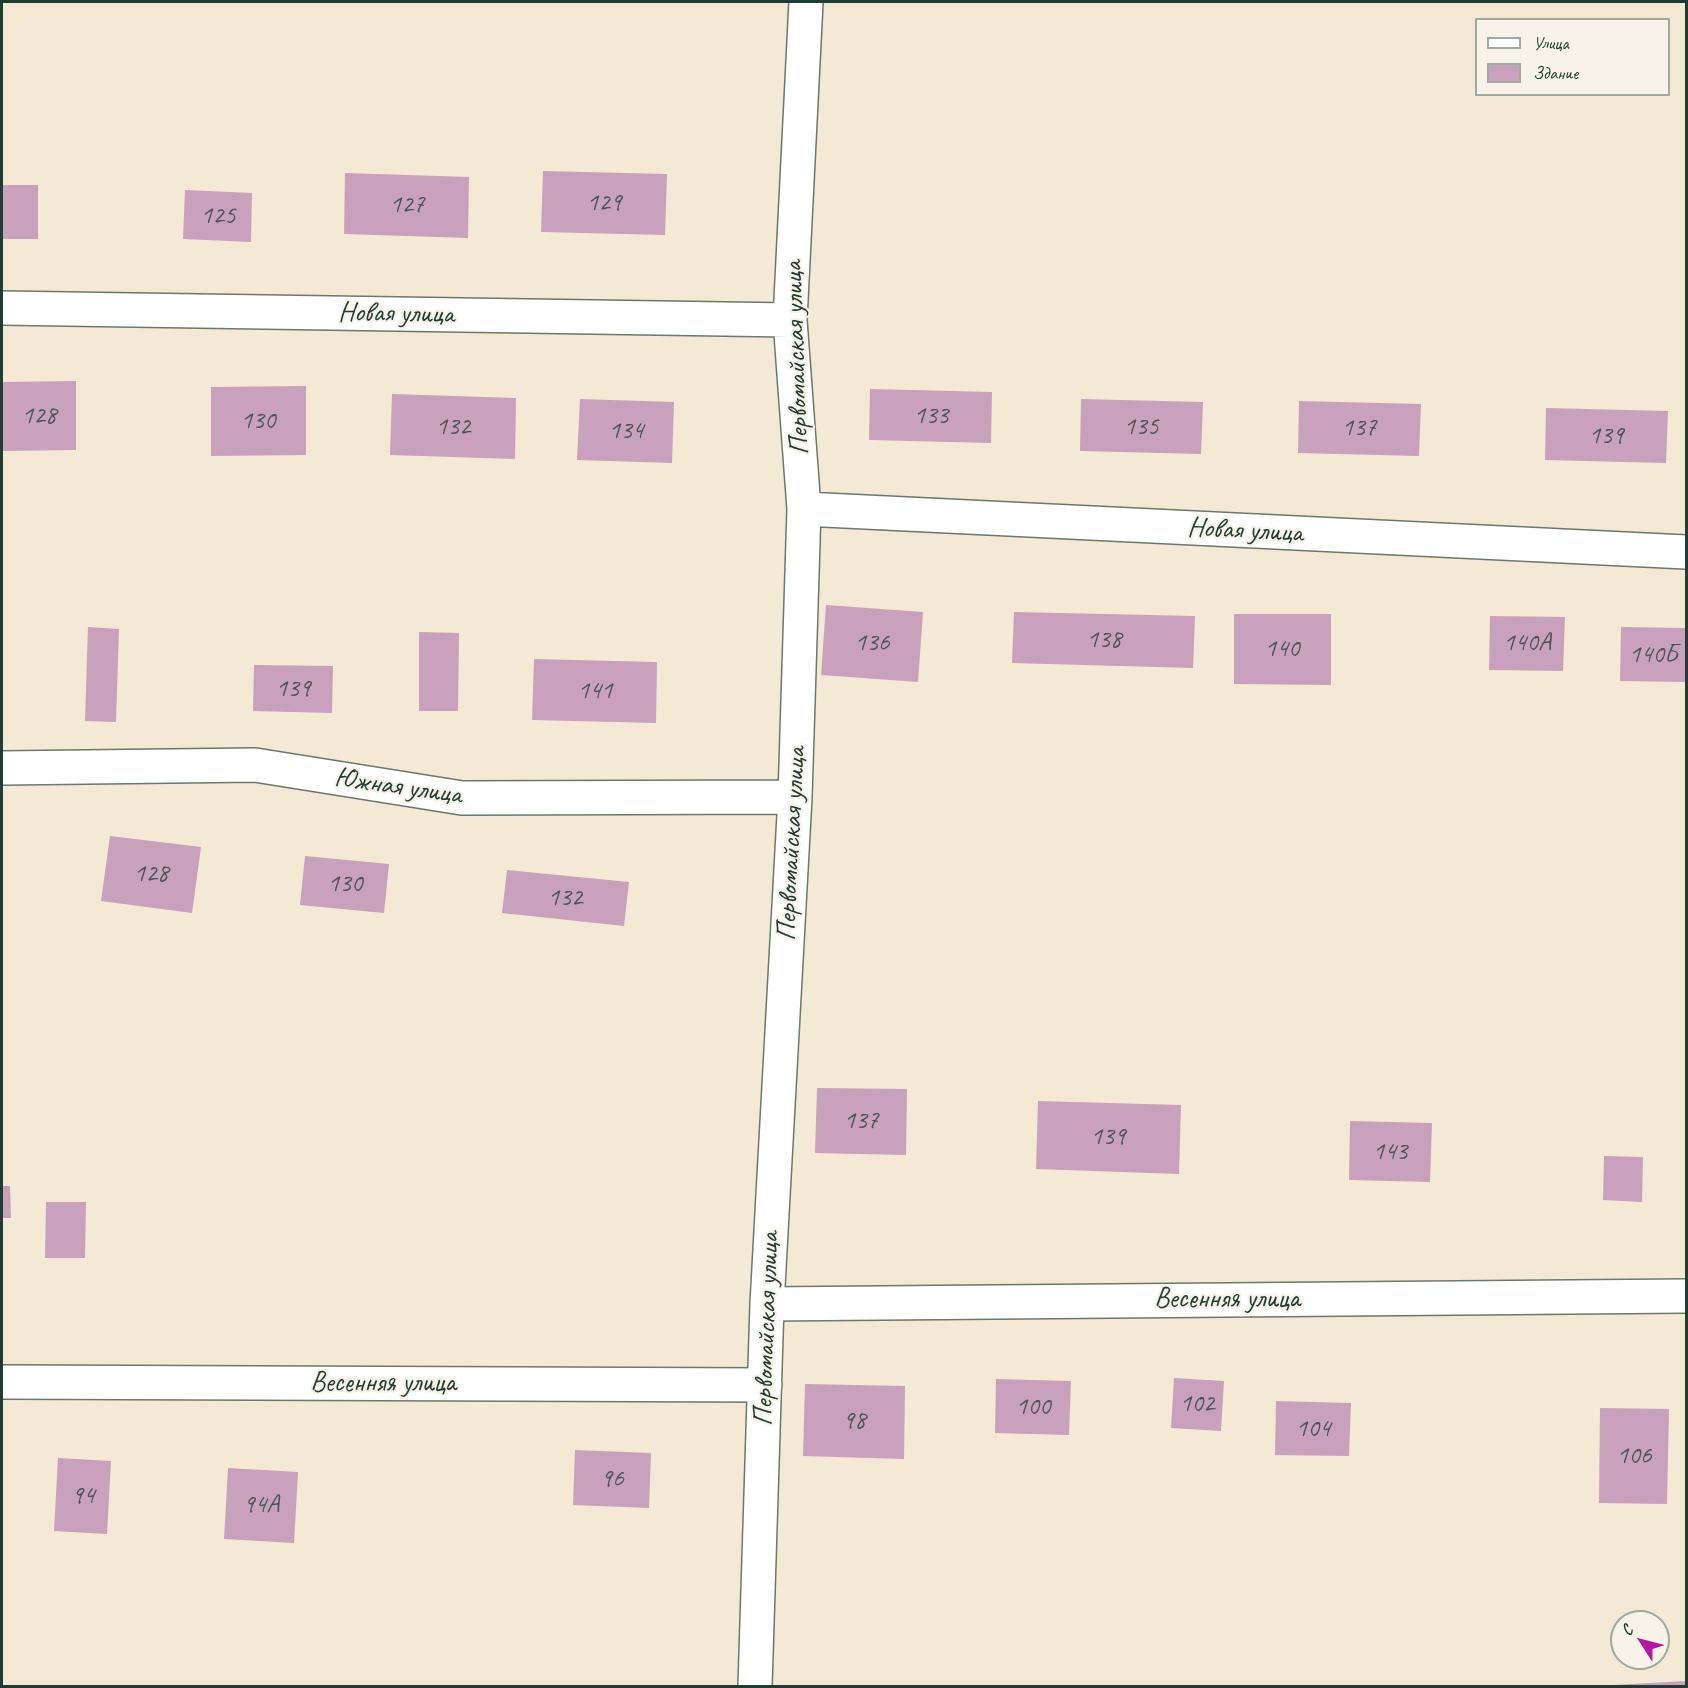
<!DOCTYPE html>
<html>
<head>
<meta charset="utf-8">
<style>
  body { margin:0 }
  #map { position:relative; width:1688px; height:1688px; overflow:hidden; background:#f3e9d4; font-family:Caveat,sans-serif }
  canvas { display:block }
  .frame { position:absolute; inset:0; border:3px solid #1f3d34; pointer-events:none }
  .legend { position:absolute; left:1475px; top:18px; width:195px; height:78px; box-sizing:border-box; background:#f7f3e8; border:2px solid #a1aaa0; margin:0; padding:8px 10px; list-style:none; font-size:18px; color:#1f3d34 }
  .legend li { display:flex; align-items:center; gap:12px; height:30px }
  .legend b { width:30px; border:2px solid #a1aaa0 }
  .north { position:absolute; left:1610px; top:1610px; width:60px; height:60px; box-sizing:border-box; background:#f7f3e8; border:2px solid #a1aaa0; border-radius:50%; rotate:306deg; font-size:16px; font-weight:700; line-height:24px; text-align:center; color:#1f3d34 }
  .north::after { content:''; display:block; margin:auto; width:21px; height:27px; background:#b5179e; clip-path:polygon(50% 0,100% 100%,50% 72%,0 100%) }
</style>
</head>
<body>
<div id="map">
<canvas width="1688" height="1688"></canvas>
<div class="frame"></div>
<ul class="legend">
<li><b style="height:8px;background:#fff"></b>Улица</li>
<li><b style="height:16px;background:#caa1bd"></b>Здание</li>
</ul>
<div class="north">С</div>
</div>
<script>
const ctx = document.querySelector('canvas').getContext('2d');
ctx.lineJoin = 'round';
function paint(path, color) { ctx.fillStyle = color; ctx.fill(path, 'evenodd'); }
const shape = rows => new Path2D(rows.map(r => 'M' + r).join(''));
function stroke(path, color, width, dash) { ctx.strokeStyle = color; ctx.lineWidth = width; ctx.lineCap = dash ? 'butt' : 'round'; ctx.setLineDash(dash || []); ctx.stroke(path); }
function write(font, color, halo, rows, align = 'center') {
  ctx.font = font + ' Caveat,sans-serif'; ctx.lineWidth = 4.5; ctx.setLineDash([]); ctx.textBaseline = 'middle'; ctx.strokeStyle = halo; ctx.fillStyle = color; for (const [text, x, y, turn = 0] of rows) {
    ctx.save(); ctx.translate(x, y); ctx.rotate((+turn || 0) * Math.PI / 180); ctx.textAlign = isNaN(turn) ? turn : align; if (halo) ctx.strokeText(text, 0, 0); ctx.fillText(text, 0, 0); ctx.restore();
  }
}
paint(shape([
  [543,171,667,174,665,235,541,232],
  [345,173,469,177,468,238,344,234],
  [2,185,38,185,38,239,2,239],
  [185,190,252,193,251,242,183,239],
  [76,381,76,450,2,451,2,382],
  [306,386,306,455,211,456,211,387],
  [870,389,992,392,991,443,869,440],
  [392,394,516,398,515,459,390,455],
  [580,399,674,402,672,463,577,460],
  [1081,399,1203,402,1201,454,1080,451],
  [1299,401,1421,404,1419,456,1298,453],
  [1546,408,1668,411,1666,463,1545,460],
  [826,605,923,612,918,682,821,675],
  [1014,612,1195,616,1193,668,1012,663],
  [1234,614,1331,614,1331,685,1234,684],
  [1490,616,1565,617,1563,671,1489,670],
  [88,627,119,629,116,722,85,721],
  [1621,627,1686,628,1686,682,1620,681],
  [419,632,459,633,458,711,419,711],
  [534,659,657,662,656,723,532,720],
  [254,665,333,666,332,713,253,711],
  [110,836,201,847,192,913,101,901],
  [305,856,389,864,384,913,300,905],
  [507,870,629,882,624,926,502,913],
  [817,1088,907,1089,906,1155,815,1153],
  [1038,1101,1181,1105,1179,1174,1036,1169],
  [1350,1121,1432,1123,1430,1182,1349,1180],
  [1604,1156,1643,1157,1642,1202,1603,1200],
  [2,1186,10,1186,11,1218,2,1218],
  [46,1202,86,1202,85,1258,45,1258],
  [1174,1378,1224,1381,1221,1431,1171,1428],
  [996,1379,1071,1381,1069,1435,995,1433],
  [805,1384,905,1386,904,1459,803,1456],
  [1276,1401,1351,1403,1349,1456,1275,1455],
  [1600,1408,1669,1409,1667,1504,1599,1503],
  [575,1450,651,1453,649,1508,573,1505],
  [58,1458,111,1461,107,1534,54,1531],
  [228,1468,298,1472,294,1543,224,1539],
  [1686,1681,1686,1686,1614,1686,1613,1685]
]), '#caa1bd');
const minor = shape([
  [2,308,790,320],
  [804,509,1686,552],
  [2,768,255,765,462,798,795,797],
  [767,1304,1686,1296],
  [2,1382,765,1385],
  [755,1686,767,1304,795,797,804,509,790,320,806,2]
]);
stroke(minor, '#69796c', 36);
stroke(minor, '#fff', 33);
write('26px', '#4a5656', null, [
  ["129",604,203],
  ["127",407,205],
  ["125",218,216],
  ["128",39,416],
  ["133",931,416],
  ["130",258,421],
  ["132",453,427],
  ["135",1141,427],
  ["137",1359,428],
  ["134",626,431],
  ["139",1606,436],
  ["138",1104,640],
  ["136",872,643],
  ["140А",1527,643],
  ["140",1282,649],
  ["140Б",1653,655],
  ["139",293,689],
  ["141",595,691],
  ["128",151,874],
  ["130",345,884],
  ["132",565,898],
  ["137",861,1121],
  ["139",1108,1137],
  ["143",1390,1152],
  ["102",1197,1404],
  ["100",1033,1407],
  ["98",854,1421],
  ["104",1313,1429],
  ["106",1634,1456],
  ["96",612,1479],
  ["94",83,1496],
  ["94А",261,1505]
]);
write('28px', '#1f3d34', '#f7f3e8', [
  ["Новая улица",396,314,1],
  ["Первомайская улица",797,358,-92],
  ["Новая улица",1245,531,3],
  ["Южная улица",398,787,8],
  ["Первомайская улица",792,844,-87],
  ["Весенняя улица",1227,1300],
  ["Первомайская улица",767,1329,-88],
  ["Весенняя улица",383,1384]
]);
</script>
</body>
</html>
